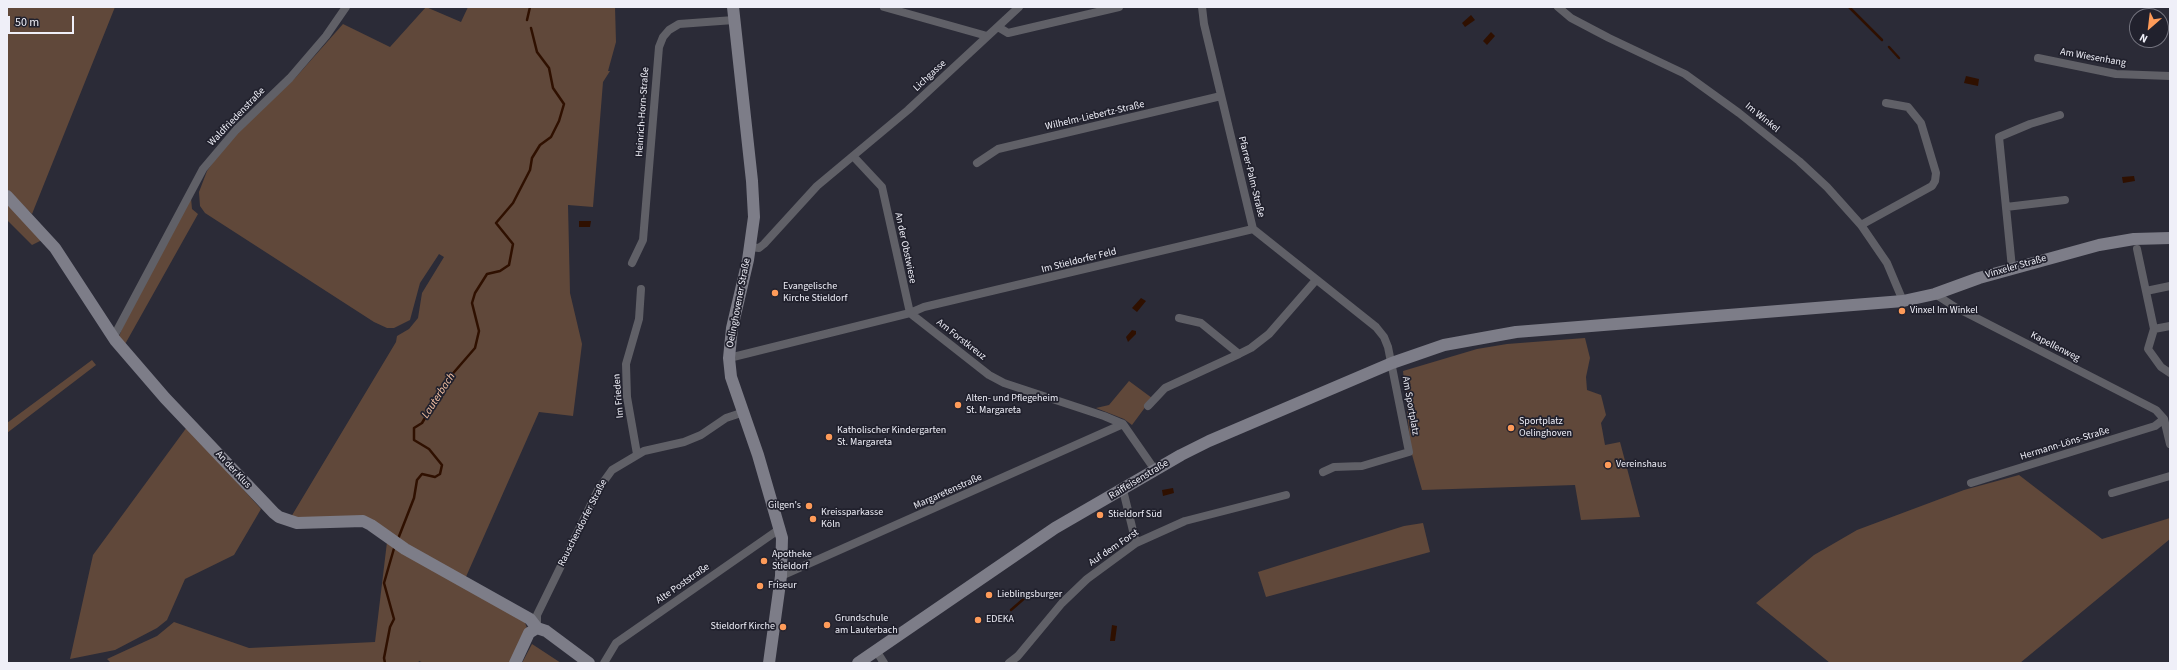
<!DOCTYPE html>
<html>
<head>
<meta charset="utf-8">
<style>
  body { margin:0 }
  #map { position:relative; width:2177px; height:670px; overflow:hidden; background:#2b2b37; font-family:"Source Sans 3",sans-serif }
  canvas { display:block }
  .frame { position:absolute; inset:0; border:8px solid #efeff8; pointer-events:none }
  .north { position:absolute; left:2129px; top:8px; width:40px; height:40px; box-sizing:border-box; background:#21212d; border:1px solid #73737e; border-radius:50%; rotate:208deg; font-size:11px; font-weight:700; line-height:16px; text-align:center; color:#efeff8 }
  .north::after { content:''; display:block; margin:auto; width:14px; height:18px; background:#fe9b59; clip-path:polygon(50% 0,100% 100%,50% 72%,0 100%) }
  .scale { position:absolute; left:8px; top:16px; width:66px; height:18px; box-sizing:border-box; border:2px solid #efeff8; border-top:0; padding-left:5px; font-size:12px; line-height:14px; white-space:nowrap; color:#efeff8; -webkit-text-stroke:3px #21212d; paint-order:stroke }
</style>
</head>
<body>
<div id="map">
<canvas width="2177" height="670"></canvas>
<div class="frame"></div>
<div class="north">N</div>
<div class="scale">50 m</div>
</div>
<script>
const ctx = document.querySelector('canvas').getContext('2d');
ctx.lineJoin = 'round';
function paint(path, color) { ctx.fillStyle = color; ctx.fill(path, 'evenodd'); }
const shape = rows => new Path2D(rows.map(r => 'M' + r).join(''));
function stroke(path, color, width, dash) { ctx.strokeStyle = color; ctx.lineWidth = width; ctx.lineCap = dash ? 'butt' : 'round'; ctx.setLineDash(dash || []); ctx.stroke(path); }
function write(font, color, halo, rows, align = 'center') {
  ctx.font = font + ' "Source Sans 3",sans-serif'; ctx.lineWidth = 3.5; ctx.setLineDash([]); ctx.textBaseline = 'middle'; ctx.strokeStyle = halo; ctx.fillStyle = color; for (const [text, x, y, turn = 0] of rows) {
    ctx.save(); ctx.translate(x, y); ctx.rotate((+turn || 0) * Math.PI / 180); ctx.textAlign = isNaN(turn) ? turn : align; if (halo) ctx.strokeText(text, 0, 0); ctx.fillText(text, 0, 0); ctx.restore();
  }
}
paint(shape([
  [7,7,115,7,32,214,7,190],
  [426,7,461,22,468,7,615,7,616,42,608,71,610,71,603,82,593,207,568,205,570,293,582,344,573,416,539,412,465,579,387,533,330,518,291,517,396,342,397,336,409,329,418,318,422,293,444,257,439,254,420,283,410,320,394,328,387,328,374,322,205,213,200,206,199,192,207,171,227,142,296,77,343,24,390,47],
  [191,198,192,209,198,214,124,346,119,337,122,328],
  [7,201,42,240,32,245,7,220],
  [1585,338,1590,358,1586,377,1587,390,1601,395,1606,415,1601,423,1605,445,1620,442,1640,517,1581,520,1575,485,1422,490,1411,451,1403,371,1477,349,1507,344],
  [92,360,96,365,7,433,7,423],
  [1129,381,1152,398,1132,425,1124,419,1096,408,1109,405],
  [187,427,261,509,234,555,185,579,167,620,157,628,115,650,70,659,93,555],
  [2019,475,2102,539,2170,518,2170,539,2020,663,1830,663,1756,603,1814,555,1857,530,1964,490],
  [1423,523,1430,552,1266,597,1258,572,1404,526],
  [387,542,524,620,527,628,510,663,424,663,419,661,418,663,111,663,107,659,157,636,174,622,249,648,375,642],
  [532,644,561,663,522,663]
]), '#60483a');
paint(shape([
  [1471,15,1475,20,1465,27,1462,23],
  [1491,32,1495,36,1487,45,1483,41],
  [1966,76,1979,79,1978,86,1964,83],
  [2134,176,2135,181,2123,183,2122,177],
  [579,221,591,221,590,227,579,227],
  [1141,298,1146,301,1137,312,1132,308],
  [1132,330,1136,331,1136,334,1128,342,1126,337],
  [1173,488,1174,493,1163,496,1162,490],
  [1112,625,1117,626,1115,641,1110,641]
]), '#2f1000');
stroke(shape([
  [1849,7,1882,40],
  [527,20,530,7],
  [1889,47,1899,58],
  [398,539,414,498,417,480,422,474,435,477,440,474,442,465,429,449,414,440,414,428,422,423,449,378,475,348,479,331,472,303,475,293,487,274,500,271,509,265,513,244,496,223,513,203,530,170,532,158,540,145,551,137,559,121,564,104,553,88,549,68,537,52,531,28],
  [1011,610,1027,596],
  [385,663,384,658,390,627,394,619,384,583,395,545]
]), '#2f1000', 2.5);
stroke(shape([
  [884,7,987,36],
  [1202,7,1204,24,1253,229,1376,327,1384,337,1388,347,1409,452,1362,466,1334,467,1323,472],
  [1558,7,1571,18,1609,38,1685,74,1739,113,1799,161,1827,187,1861,225,1887,263,1903,301],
  [998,27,1008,33,1119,7],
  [2038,58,2116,74,2170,76],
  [853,156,882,187,910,313],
  [977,163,998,149,1221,96],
  [2006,207,2065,200],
  [1861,225,1932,186,1935,181,1936,173,1921,123,1908,107,1886,103],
  [750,247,759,248,764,244,817,186,908,110,1019,7],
  [2137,249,2154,329,2148,349,2161,367,2170,373],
  [632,263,643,240,659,47,663,37,669,30,679,24,734,20],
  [2012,268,1999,137,2030,124,2060,115],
  [2146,291,2170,286],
  [1935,294,1955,307,2156,410,2164,419,2170,444],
  [910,313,989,375,1004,383,1104,416,1123,424,1155,470],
  [1179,318,1201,323,1239,354,1251,348,1269,334,1316,280],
  [2154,329,2170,326],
  [113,338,203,169,236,130,290,78,326,36,346,7],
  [729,358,910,313,924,307,1253,229],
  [1148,406,1165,388,1239,354],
  [637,454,627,397,626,364,639,319,641,289],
  [1971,483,2155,426,2164,419],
  [1123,490,1136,543],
  [2112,493,2170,476],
  [781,576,1123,424],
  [537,628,537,615,599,488,612,470,644,451,684,442,701,435,726,418,744,412],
  [877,652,884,663],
  [604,663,616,643,781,528],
  [1009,663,1018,656,1062,603,1087,579,1136,543,1185,521,1286,495]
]), '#606067', 8);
stroke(shape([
  [733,7,752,181,754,217,748,260,732,328,729,358,731,377,758,455,782,538,781,576,769,663],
  [7,196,55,248,115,340,165,398,274,513,279,517,297,523,363,521,371,525,405,549,530,619,537,628],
  [537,628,546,631,589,663],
  [515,663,529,633,537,628],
  [858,663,1055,528,1181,455,1209,441,1392,363,1444,345,1516,332,1903,301,1935,294,1979,278,2099,245,2134,239,2170,238]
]), '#7d7d88', 12);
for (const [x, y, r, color] of [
  [775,293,4,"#fe9b59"],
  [1902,311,4,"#fe9b59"],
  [958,405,4,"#fe9b59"],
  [1511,428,4,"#fe9b59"],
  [829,437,4,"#fe9b59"],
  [1608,465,4,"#fe9b59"],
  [809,506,4,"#fe9b59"],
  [1100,515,4,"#fe9b59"],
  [813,519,4,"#fe9b59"],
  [764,561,4,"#fe9b59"],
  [760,586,4,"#fe9b59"],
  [989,595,4,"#fe9b59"],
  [978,620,4,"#fe9b59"],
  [827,625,4,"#fe9b59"],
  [783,627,4,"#fe9b59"]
]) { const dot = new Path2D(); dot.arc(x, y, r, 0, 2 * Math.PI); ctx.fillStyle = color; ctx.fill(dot); stroke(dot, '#21212d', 1.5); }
write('10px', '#efeff8', '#21212d', [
  ["Am Wiesenhang",2093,58,10],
  ["Lichgasse",930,76,-43],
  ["Heinrich-Horn-Straße",643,112,-86],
  ["Wilhelm-Liebertz-Straße",1095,116,-13],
  ["Waldfriedenstraße",237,117,-46],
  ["Im Winkel",1762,118,39],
  ["Pfarrer-Palm-Straße",1251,177,76],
  ["An der Obstwiese",905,248,78],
  ["Im Stieldorfer Feld",1079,261,-14],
  ["Vinxeler Straße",2016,267,-16],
  ["Oelinghovener Straße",739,303,-79],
  ["Am Forstkreuz",961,340,38],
  ["Kapellenweg",2055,347,27],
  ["Im Frieden",619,396,-95],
  ["Am Sportplatz",1410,406,80],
  ["Hermann-Löns-Straße",2065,444,-17],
  ["An der Klus",233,470,47],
  ["Raiffeisenstraße",1139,480,-31],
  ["Margaretenstraße",948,492,-24],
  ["Rauschendorfer Straße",583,523,-63],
  ["Auf dem Forst",1114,548,-34],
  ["Alte Poststraße",683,584,-35]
]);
write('10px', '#efeff8', '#21212d', [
  ["Evangelische",783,287],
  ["Kirche Stieldorf",783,299],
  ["Vinxel Im Winkel",1910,311],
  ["Alten- und Pflegeheim",966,399],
  ["St. Margareta",966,411],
  ["Sportplatz",1519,422],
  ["Oelinghoven",1519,434],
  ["Katholischer Kindergarten",837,431],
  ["St. Margareta",837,443],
  ["Vereinshaus",1616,465],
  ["Gilgen's",801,506,"right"],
  ["Kreissparkasse",821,513],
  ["Köln",821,525],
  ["Stieldorf Süd",1108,515],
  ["Apotheke",772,555],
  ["Stieldorf",772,567],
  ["Friseur",768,586],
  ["Lieblingsburger",997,595],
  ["Grundschule",835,619],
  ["am Lauterbach",835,631],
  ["EDEKA",986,620],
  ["Stieldorf Kirche",775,627,"right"]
], 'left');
write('italic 11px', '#f7c3a4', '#21212d', [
  ["Lauterbach",439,396,-57]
]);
</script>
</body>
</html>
